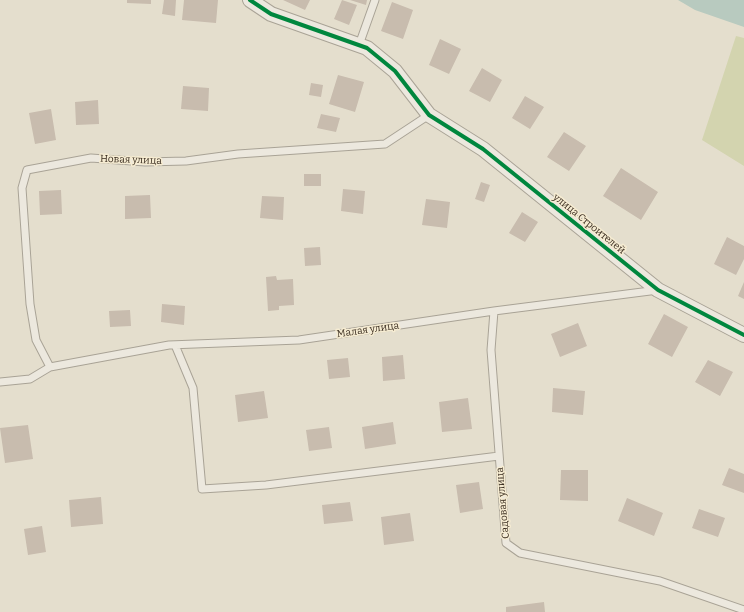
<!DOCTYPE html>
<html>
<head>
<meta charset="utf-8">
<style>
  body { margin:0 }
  canvas { display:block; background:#e4decd }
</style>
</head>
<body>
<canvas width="744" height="612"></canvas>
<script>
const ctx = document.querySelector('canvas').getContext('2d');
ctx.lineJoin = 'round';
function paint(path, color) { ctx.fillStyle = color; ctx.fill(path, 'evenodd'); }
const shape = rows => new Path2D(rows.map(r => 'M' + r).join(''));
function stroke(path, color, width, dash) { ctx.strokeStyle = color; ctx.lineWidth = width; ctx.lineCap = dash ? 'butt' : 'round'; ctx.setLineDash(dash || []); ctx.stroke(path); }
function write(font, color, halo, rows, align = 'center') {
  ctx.font = font + ' Bitter,serif'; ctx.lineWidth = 3; ctx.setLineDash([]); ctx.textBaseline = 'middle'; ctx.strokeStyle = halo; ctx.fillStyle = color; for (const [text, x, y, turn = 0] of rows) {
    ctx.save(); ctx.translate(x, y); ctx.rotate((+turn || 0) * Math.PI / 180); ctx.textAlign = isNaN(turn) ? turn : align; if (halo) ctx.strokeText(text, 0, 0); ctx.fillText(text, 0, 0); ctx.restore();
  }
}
paint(shape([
  [736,36,744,38,744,166,702,140]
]), '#d3d4af');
paint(shape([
  [678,0,744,0,744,27,695,10]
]), '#b8cabf');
paint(shape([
  [127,0,151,0,151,4,127,3],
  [164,0,176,0,175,16,162,14],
  [184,0,218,0,216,23,182,20],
  [283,0,310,0,305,10],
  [342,0,357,5,349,25,334,19],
  [350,0,367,0,366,5],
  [392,2,413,10,403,39,381,31],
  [440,39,461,49,449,74,429,65],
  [482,68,502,80,490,102,469,91],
  [338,75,364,82,355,112,329,104],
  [311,83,323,85,321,97,309,95],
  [183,86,209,88,208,111,181,109],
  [525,96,544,107,530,129,512,118],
  [98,100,99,124,76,125,75,102],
  [51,109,56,140,35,144,29,113],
  [321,114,340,118,336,132,317,128],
  [564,132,586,146,569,171,547,157],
  [621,168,658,192,641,220,603,196],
  [304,174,321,174,321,186,304,186],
  [481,182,490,185,484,202,475,199],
  [343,189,365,191,363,214,341,211],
  [61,190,62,214,40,215,39,191],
  [150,195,151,218,125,219,125,196],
  [262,196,284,197,283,220,260,218],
  [426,199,450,202,447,228,422,225],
  [522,212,538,222,525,242,509,233],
  [727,237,744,246,744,259,736,275,714,264],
  [320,247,321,265,305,266,304,248],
  [276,276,277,280,293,279,294,305,279,306,279,310,268,311,266,277],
  [744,282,744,299,738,296],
  [162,304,185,306,184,325,161,322],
  [130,310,131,326,110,327,109,311],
  [664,314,688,327,672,357,648,344],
  [578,323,587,346,560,357,551,334],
  [403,355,405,379,383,381,382,357],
  [348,358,350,377,329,379,327,360],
  [708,360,733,372,720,396,695,382],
  [553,388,585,391,583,415,552,412],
  [264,391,268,418,238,422,235,395],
  [468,398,472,429,442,432,439,402],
  [393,422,396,444,365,449,362,427],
  [28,425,33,459,5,463,0,428],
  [329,427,332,448,309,451,306,430],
  [729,468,744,474,744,493,722,485],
  [561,470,588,470,588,501,560,500],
  [479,482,483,509,460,513,456,485],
  [101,497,103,524,71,527,69,500],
  [627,498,663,513,654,536,618,521],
  [350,502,353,521,324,524,322,505],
  [699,509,725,518,718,537,692,528],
  [410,513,414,541,384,545,381,517],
  [42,526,46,552,28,555,24,529],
  [544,602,545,612,506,612,506,607]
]), '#c8bcae');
const lane = shape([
  [359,45,375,0],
  [494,311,491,350,506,543,520,553,660,581,744,610],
  [175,345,193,388,202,489,266,485,499,456],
  [50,367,36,340,30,304,22,188,27,170,91,158,145,162,186,161,238,154,385,144,429,115],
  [0,382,30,379,50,367,169,345,299,340,494,311,658,290]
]);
const street = shape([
  [250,0,271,14,367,48,395,71,429,115,483,149,658,290,744,335]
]);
stroke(lane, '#a9a396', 9);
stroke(street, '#a9a396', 16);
stroke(lane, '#ece8de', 7);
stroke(street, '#ece8de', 14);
stroke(shape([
  [250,0,271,14,367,48,395,71,429,115,483,149,658,290,744,335]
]), '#00873e', 4);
write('10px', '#382b1e', '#f6ecd2', [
  ["Новая улица",131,160,2],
  ["улица Строителей",589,224,39],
  ["Малая улица",368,330,-8],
  ["Садовая улица",503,503,-95]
]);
</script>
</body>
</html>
